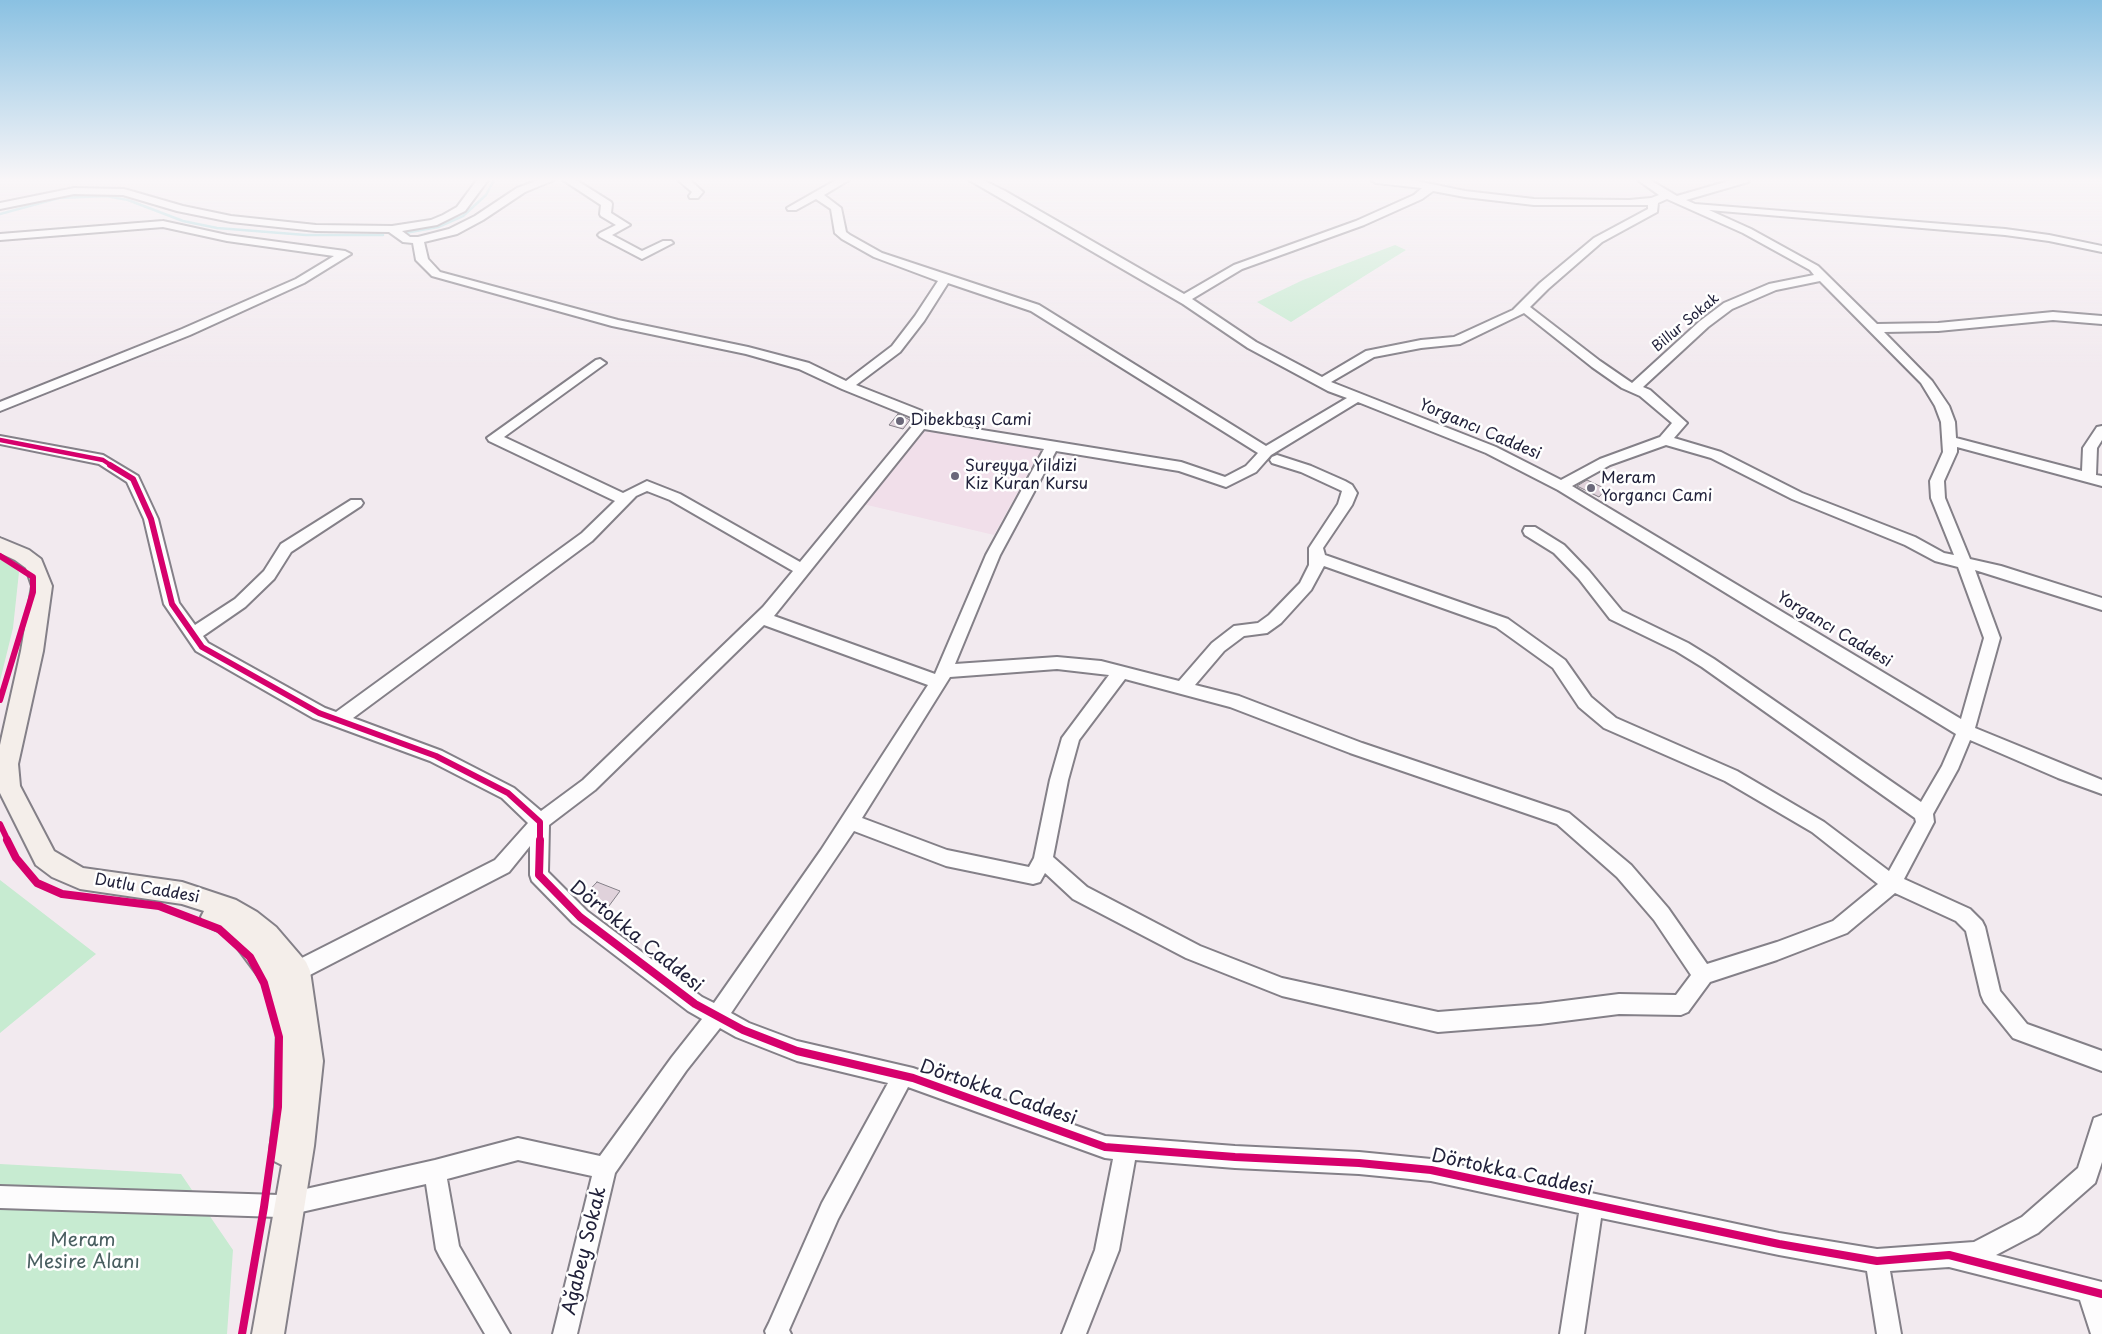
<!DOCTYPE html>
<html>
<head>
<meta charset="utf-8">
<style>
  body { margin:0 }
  canvas { display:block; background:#f2eaef }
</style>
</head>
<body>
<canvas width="2102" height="1334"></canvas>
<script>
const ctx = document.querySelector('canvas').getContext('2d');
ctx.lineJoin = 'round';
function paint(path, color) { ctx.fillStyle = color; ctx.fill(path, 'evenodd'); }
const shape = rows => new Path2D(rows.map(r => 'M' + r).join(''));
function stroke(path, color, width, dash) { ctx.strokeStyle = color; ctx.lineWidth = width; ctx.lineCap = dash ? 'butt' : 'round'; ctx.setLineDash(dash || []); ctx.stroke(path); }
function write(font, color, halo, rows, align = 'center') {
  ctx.font = font + ' "Playpen Sans",sans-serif'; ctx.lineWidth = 5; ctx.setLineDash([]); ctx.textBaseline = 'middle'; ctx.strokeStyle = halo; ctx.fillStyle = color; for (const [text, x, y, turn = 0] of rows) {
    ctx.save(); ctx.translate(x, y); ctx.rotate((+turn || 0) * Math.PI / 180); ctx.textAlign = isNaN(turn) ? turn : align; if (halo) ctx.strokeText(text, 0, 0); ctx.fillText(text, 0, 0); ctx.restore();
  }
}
paint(shape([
  [920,429,1042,448,994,535,863,504]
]), '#f1dfea');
paint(shape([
  [1395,245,1406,250,1291,322,1257,302,1303,280],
  [0,559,19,572,13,628,0,681],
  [0,880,96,954,0,1033],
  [0,1164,181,1174,233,1250,227,1334,0,1334]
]), '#c7ebd1');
stroke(shape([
  [0,214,59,198,106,196,128,200,183,221,217,228,306,235,383,235],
  [405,233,438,227,463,216,486,195,494,180]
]), '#9dd4da', 2.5);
const building = shape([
  [898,414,910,420,903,429,889,425,898,414],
  [1587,480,1606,489,1599,497,1577,486,1587,480],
  [597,882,620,891,606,910,582,898,597,882]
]);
paint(building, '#e0d2db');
stroke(building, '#848088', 1);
const minor = shape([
  [477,180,488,180,465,211,437,225,402,231,410,237,418,237,449,229,475,216,517,188,539,180,554,180,525,192,483,220,457,234,424,242,428,259,440,272,618,320,748,347,809,363,846,381,892,346,915,316,938,281,874,257,842,239,835,233,831,209,816,199,796,210,788,210,787,208,836,180,849,180,824,195,841,208,846,232,850,235,882,253,1039,305,1266,446,1347,398,1328,391,1248,348,1183,304,969,180,983,180,1005,191,1184,294,1234,265,1356,221,1414,195,1422,188,1376,183,1371,180,1412,180,1465,191,1534,199,1629,200,1651,198,1659,195,1638,180,1650,180,1677,196,1732,180,1749,180,1748,182,1686,200,1695,204,2005,229,2049,235,2102,246,2102,252,2049,241,2005,235,1709,210,1751,229,1818,266,1877,324,1938,323,2053,312,2102,316,2102,324,2053,320,1938,331,1884,332,1932,381,1949,406,1955,422,1956,438,2082,471,2083,448,2097,427,2102,426,2102,440,2097,448,2096,475,2102,476,2102,486,1957,447,1957,452,1944,481,1945,498,1970,559,2001,566,2102,598,2102,610,1975,570,2000,638,1975,728,2102,780,2102,794,2058,778,1970,740,1958,769,1933,814,1934,822,1904,879,1970,909,1982,921,1985,927,2000,991,2027,1024,2102,1051,2102,1071,2013,1038,1984,1002,1981,995,1966,931,1956,921,1895,893,1847,933,1777,960,1710,982,1688,1012,1681,1015,1619,1014,1540,1024,1438,1032,1282,996,1186,958,1073,899,1045,873,1040,882,1033,884,946,866,854,831,731,1013,749,1023,797,1041,913,1068,1105,1136,1235,1146,1359,1152,1431,1159,1779,1233,1877,1249,1974,1242,2022,1217,2078,1168,2094,1118,2102,1115,2102,1162,2095,1183,2038,1233,1996,1255,2102,1282,2102,1334,2091,1334,2080,1300,1949,1267,1890,1271,1901,1334,1877,1334,1867,1271,1779,1255,1601,1218,1584,1334,1560,1334,1579,1213,1431,1181,1359,1174,1235,1168,1135,1160,1119,1250,1086,1334,1062,1334,1095,1250,1113,1159,1105,1158,908,1087,838,1219,789,1330,791,1334,766,1334,765,1331,769,1323,822,1203,888,1083,797,1061,736,1037,720,1028,686,1071,615,1173,577,1334,553,1334,592,1176,518,1160,447,1179,459,1246,510,1334,485,1334,440,1257,436,1249,426,1184,279,1217,0,1208,0,1186,279,1195,435,1160,518,1138,600,1156,672,1057,702,1019,688,1011,573,923,532,881,530,875,530,846,509,872,304,978,297,980,290,978,287,971,290,964,495,860,528,823,502,798,430,761,313,718,196,651,164,604,144,519,127,482,99,464,0,444,0,436,103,455,138,476,158,519,179,603,195,625,235,599,264,571,281,544,351,500,361,500,363,503,361,506,291,552,274,579,245,607,203,636,208,643,325,708,336,712,582,533,615,501,489,441,487,438,596,360,600,359,606,363,504,437,623,493,647,481,680,494,800,562,914,424,911,417,842,389,799,369,746,354,612,326,432,276,416,260,413,243,403,242,389,232,316,231,231,222,177,211,123,195,74,194,0,209,0,203,74,188,124,189,183,206,231,216,316,225,392,226,431,220,443,215,457,207,477,180],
  [1433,191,1465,197,1534,205,1648,205,1648,209,1594,238,1540,283,1513,310,1454,337,1421,340,1366,351,1322,377,1256,342,1192,299,1242,269,1364,225,1422,199,1433,191],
  [1667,199,1743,233,1810,270,1814,275,1769,284,1724,303,1700,321,1632,383,1600,361,1530,307,1548,289,1602,242,1657,212,1658,203,1667,199],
  [1820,281,1921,383,1935,406,1941,422,1943,452,1930,481,1931,498,1954,555,1944,553,1915,537,1802,493,1721,452,1674,438,1687,423,1650,390,1643,387,1708,327,1732,309,1776,290,1820,281],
  [948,283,1031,311,1258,453,1246,466,1225,477,1181,462,926,421,922,411,856,385,900,352,924,321,948,283],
  [1524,313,1592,367,1622,388,1640,396,1672,423,1660,437,1600,459,1561,480,1496,447,1331,382,1374,357,1421,348,1460,344,1524,313],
  [1358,402,1486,453,1558,490,1956,734,1942,766,1921,802,1714,659,1688,643,1622,611,1589,571,1564,545,1535,527,1525,527,1523,531,1525,535,1554,553,1579,579,1610,619,1676,651,1702,667,1915,818,1916,822,1889,871,1824,822,1737,771,1616,718,1591,697,1565,660,1508,619,1325,555,1323,548,1352,505,1357,493,1352,485,1345,481,1311,466,1277,455,1272,457,1270,460,1272,463,1301,472,1342,491,1338,504,1309,548,1309,565,1300,583,1269,615,1258,623,1234,626,1212,643,1179,681,1101,661,1057,657,955,664,1000,555,1056,451,1179,471,1226,487,1256,472,1271,455,1358,402],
  [924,429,1044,449,986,555,935,674,774,616,924,429],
  [1666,445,1711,458,1792,499,1905,545,1935,561,1958,567,1984,638,1961,719,1572,486,1610,465,1666,445],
  [647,491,670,500,793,571,763,607,583,780,541,811,514,788,442,751,353,718,592,541,636,496,647,491],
  [1324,566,1496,627,1553,668,1579,707,1604,728,1725,781,1812,832,1878,884,1833,921,1777,942,1707,964,1668,908,1631,865,1569,813,1362,743,1239,696,1195,685,1224,651,1244,636,1267,633,1281,623,1311,590,1324,566],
  [764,625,928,685,821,850,714,1003,702,997,587,911,548,872,549,825,595,790,764,625],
  [1057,669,1109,675,1062,738,1050,780,1034,858,1029,867,947,850,862,818,950,677,1057,669],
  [1125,679,1230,707,1350,753,1557,824,1617,877,1654,920,1691,975,1676,995,1619,994,1540,1004,1438,1012,1282,978,1200,946,1087,887,1053,857,1068,780,1079,740,1125,679],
  [563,180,576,180,611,202,612,204,611,213,630,225,612,235,642,251,663,241,671,241,673,243,642,259,600,237,598,235,600,233,616,225,601,216,600,214,601,205,563,180],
  [678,180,690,180,703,192,698,198,690,198,689,196,692,192,678,180],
  [163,221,227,235,345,251,351,254,304,283,190,335,0,411,0,402,182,329,296,279,334,256,227,241,163,227,0,240,0,234,163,221]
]);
const major = shape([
  [0,538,29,550,41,559,52,586,43,651,18,764,20,786,54,851,83,868,182,882,236,900,257,912,276,927,306,962,310,971,323,1061,314,1146,284,1334,252,1334,282,1165,274,1161,270,1151,275,1107,277,1026,268,989,236,946,222,933,205,925,201,917,204,911,182,904,80,889,52,877,36,865,0,793,0,745,21,651,32,586,26,568,15,560,0,553,0,538]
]);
stroke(minor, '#848088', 4);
stroke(major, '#848088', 4);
paint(minor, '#fdfcfd');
paint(major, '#f4eeea');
stroke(shape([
  [0,440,103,460,112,466]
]), '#d6006c', 4.5);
stroke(shape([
  [110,465,133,479,151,519,172,604,202,647,319,713,436,756,508,793,540,822,540,841],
  [0,556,33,577,33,592,0,700],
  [0,824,8,841]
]), '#d6006c', 6);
stroke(shape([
  [7,840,16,858,37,883,62,894,159,906,219,929,250,957,264,983,279,1037,278,1107,264,1207,242,1334],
  [540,840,539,875,580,917,695,1004,743,1030,797,1051,913,1078,1105,1147,1235,1157,1359,1163,1431,1170,1779,1244,1877,1261,1949,1255,2102,1294]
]), '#d6006c', 8);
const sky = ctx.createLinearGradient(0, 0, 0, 367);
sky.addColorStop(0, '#8ac1e2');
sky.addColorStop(0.49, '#f9f6f8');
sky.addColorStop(1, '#f9f6f800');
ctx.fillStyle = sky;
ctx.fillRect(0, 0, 2102, 367);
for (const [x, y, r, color] of [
  [900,421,5,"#6b687a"],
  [955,476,5,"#6b687a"],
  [1591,488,5,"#6b687a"]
]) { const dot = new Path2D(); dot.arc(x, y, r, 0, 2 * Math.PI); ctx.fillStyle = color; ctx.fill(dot); stroke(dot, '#fff', 2); }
write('14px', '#22223b', '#fff', [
  ["Billur Sokak",1686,323,-40]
]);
write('16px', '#22223b', '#fff', [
  ["Dibekbaşı Cami",910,421],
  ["Sureyya Yildizi",965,467],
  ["Kiz Kuran Kursu",965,485],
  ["Meram",1601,479],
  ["Yorgancı Cami",1601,497]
], 'left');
write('16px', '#22223b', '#fff', [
  ["Yorgancı Caddesi",1480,430,23],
  ["Yorgancı Caddesi",1834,630,31],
  ["Dutlu Caddesi",147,889,10]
]);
write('19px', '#22223b', '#fff', [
  ["Dörtokka Caddesi",636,937,39],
  ["Dörtokka Caddesi",998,1093,19],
  ["Dörtokka Caddesi",1512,1173,12],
  ["Ağabey Sokak",585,1251,-76]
]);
write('19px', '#495e60', '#fff', [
  ["Meram",83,1241],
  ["Mesire Alanı",83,1263]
]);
</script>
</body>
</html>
